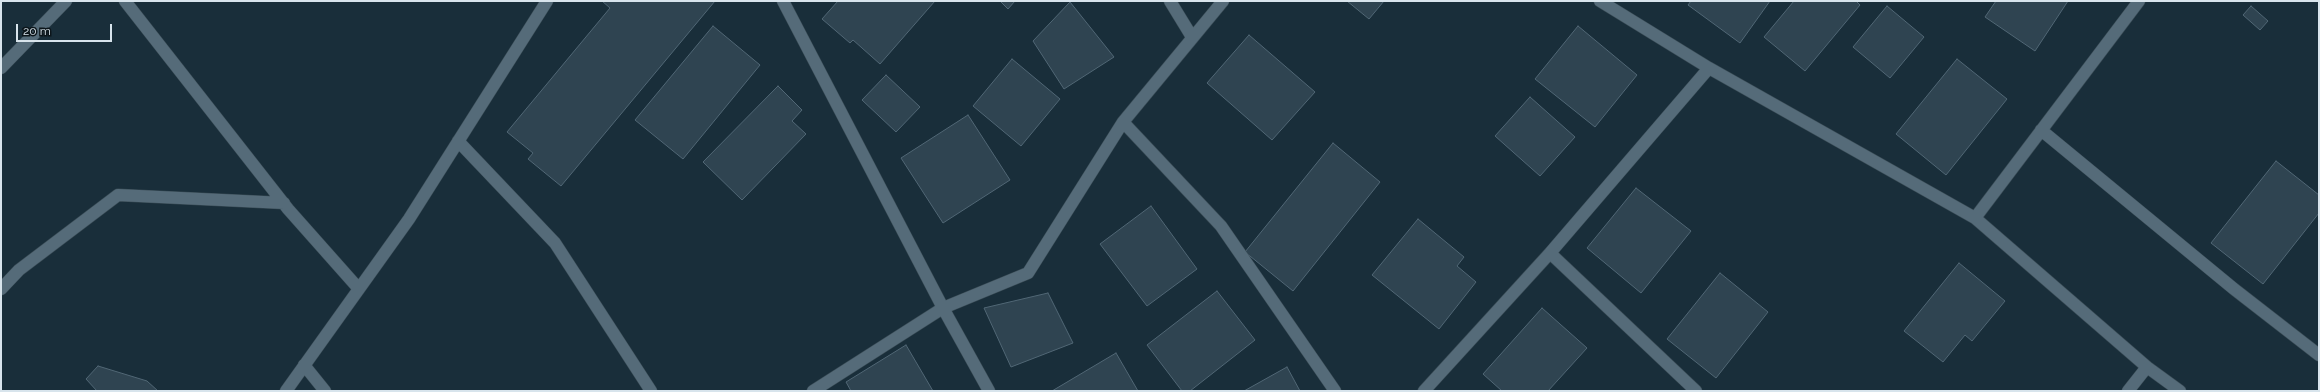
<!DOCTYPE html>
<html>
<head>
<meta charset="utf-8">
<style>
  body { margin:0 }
  #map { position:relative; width:2320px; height:392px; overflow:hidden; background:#192e3a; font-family:Raleway,sans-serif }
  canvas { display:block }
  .frame { position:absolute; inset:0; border:2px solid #d8e4ec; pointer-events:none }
  .scale { position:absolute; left:16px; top:24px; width:96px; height:18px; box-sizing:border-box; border:2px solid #d8e4ec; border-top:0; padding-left:5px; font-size:12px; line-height:14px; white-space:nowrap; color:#d8e4ec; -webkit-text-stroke:3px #0c151a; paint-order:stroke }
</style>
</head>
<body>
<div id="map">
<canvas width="2320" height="392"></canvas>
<div class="frame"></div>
<div class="scale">20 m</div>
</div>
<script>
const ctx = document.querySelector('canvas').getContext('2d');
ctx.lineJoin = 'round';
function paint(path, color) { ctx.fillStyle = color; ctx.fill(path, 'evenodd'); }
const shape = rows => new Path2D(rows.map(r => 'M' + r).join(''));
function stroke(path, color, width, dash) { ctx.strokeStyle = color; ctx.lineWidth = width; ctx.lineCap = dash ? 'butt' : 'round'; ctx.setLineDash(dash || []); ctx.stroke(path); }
const building = shape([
  [602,1,715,1,561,186,528,159,533,153,507,132,610,8,602,1],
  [838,1,935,1,880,64,853,40,850,43,822,19,838,1],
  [1000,1,1015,1,1008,9,1000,1],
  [1347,1,1384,1,1369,19,1347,1],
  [1691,1,1770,1,1740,43,1688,5,1691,1],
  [1794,1,1856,1,1860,5,1805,71,1764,37,1794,1],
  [1996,1,2068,1,2035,51,1985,17,1996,1],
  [1070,2,1114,57,1064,89,1033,41,1070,2],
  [1887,6,1924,37,1890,78,1853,47,1887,6],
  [2251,6,2268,21,2260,30,2243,15,2251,6],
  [713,26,760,65,683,159,635,120,713,26],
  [1578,26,1637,75,1595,127,1535,79,1578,26],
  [1249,35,1315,92,1272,140,1207,83,1249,35],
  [1012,59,1060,99,1021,146,973,106,1012,59],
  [1957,59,2007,99,1946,175,1896,134,1957,59],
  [886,75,920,107,896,132,862,100,886,75],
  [778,86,802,110,792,121,806,134,742,200,703,162,778,86],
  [1530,97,1575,137,1540,176,1495,136,1530,97],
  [968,115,1010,180,943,223,901,158,968,115],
  [1333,143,1380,182,1293,291,1245,252,1333,143],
  [2276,161,2319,195,2319,213,2263,284,2211,243,2276,161],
  [1636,188,1691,231,1641,293,1587,248,1636,188],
  [1151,206,1197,269,1147,306,1100,244,1151,206],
  [1418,219,1464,257,1457,266,1476,282,1439,329,1372,275,1418,219],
  [1959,263,2005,301,1972,341,1965,335,1943,362,1904,331,1959,263],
  [1720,273,1768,312,1716,378,1667,339,1720,273],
  [1217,291,1255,340,1190,391,1182,391,1147,345,1217,291],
  [1048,293,1073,343,1011,367,984,308,1048,293],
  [1542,308,1587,348,1548,391,1502,391,1483,374,1542,308],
  [906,345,933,391,851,391,846,382,906,345],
  [1116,353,1138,391,1052,391,1116,353],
  [98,366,147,381,158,391,97,391,86,379,98,366],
  [1287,367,1300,391,1244,391,1287,367]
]);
paint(building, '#2f4451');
stroke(building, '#516775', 1);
const minor = shape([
  [125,1,288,209,359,289],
  [783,1,943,308,989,391],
  [1170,1,1192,37],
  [1600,1,1709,68,1975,218,2147,367,2180,391],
  [1,68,66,1],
  [1123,122,1221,226,1335,391],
  [2041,130,2234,289,2319,355],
  [458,141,555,243,651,391],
  [1975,218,2139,1],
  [1550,253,1696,391],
  [1,289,19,270,118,195,284,203],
  [304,365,325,391],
  [286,391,409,219,547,1],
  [813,391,943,308,1028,273,1123,122,1223,1],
  [1424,391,1550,253,1709,68],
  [2128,391,2147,367]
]);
stroke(minor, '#3a4c56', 13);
stroke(minor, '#556b79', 12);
</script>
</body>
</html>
